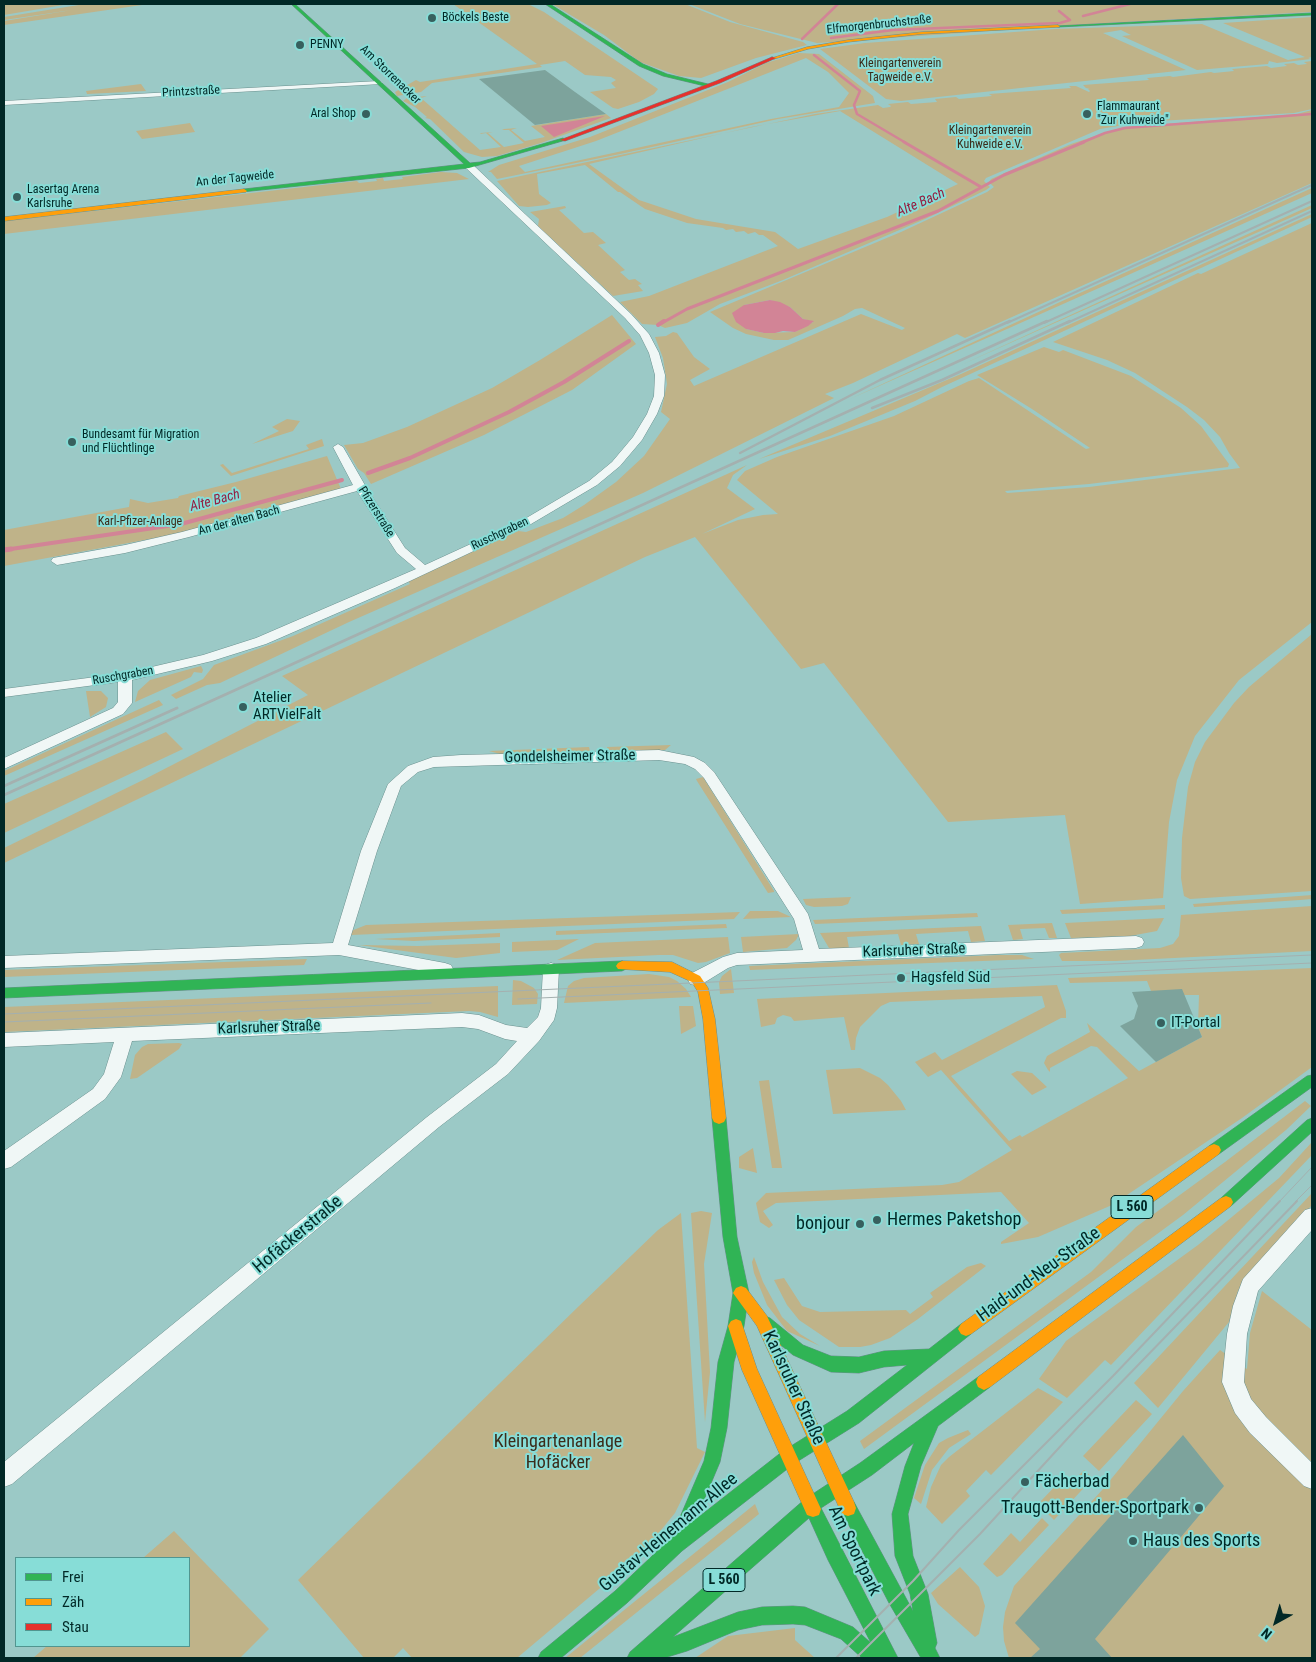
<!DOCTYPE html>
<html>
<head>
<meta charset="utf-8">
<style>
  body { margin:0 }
  #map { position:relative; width:1316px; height:1662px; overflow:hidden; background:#9bc9c6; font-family:"Roboto Condensed",sans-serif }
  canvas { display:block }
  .frame { position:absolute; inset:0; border:5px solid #012826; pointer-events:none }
  .legend { position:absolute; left:15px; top:1557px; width:175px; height:90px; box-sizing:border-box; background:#87ddd7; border:1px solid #519590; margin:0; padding:6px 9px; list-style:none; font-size:15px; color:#012826 }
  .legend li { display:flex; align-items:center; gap:10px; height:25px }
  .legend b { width:25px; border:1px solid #519590 }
  .north { position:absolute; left:1251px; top:1597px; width:50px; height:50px; -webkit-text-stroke:4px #87ddd7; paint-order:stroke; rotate:219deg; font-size:14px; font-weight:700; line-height:20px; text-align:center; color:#012826 }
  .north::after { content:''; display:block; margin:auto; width:18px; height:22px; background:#012826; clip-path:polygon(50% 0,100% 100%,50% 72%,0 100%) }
</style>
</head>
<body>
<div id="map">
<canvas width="1316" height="1662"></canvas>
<div class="frame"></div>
<ul class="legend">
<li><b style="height:6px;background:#30b455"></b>Frei</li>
<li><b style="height:6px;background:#ff9f0a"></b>Zäh</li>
<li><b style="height:6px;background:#e5322d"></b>Stau</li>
</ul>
<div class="north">N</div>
</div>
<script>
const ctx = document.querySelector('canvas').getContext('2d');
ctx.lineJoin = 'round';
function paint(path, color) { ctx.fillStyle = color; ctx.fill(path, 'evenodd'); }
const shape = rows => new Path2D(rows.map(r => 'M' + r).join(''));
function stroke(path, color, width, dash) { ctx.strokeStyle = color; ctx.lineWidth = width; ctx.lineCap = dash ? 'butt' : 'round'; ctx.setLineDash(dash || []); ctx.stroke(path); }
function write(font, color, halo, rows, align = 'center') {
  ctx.font = font + ' "Roboto Condensed",sans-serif'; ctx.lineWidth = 4; ctx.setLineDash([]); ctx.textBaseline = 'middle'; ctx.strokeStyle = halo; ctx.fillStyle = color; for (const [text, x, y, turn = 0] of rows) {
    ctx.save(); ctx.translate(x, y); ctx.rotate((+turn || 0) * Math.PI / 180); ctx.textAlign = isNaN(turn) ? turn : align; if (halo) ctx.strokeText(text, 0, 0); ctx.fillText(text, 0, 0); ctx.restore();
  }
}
paint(shape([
  [4,4,69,4,4,15],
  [85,4,149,4,4,25,4,21,72,10,4,20,4,17],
  [453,4,528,4,544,12,658,89,654,94,639,102,618,109,613,108,590,92,616,88,611,83,616,80,611,77,585,75,565,61,540,65,542,67,432,83,421,92,397,96,395,92,416,80,420,82,537,64],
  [552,4,685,4,730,22,803,42,807,45,756,58,701,78,679,76,640,62,604,35],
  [689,4,1312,4,1312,12,1107,23,817,43,740,24],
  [1312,17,1312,57,1308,58,1311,59,1277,63,1269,61,1268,64,1197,70,1122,36,1131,35,1121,30,1103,33,1186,70,901,101,886,99,820,49,865,43,1055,29,1202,24,1288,60,1305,57,1223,23],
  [799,53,819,54,873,96,875,103,778,119,625,153,497,179,491,172,488,172,499,165,590,137,728,82,766,63],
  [806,58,828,72,849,93,839,107,771,119,525,172,519,166,596,141],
  [1312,61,1312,109,1294,113,1142,122,1100,129,986,178,984,181,990,187,986,190,925,219,783,280,720,304,687,323,665,328,658,325,642,324,620,302,649,296,778,246,763,235,759,235,755,232,748,234,744,231,736,232,733,229,726,230,723,228,687,223,645,209,620,192,618,192,585,165,537,174,539,194,551,203,547,205,528,207,519,206,497,181,815,114,878,105,883,108,890,107,891,106,888,104,908,102,911,104,937,102,935,99,956,97,959,99,992,96,989,94,1071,88,1069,86,1076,86,1089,92,1090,91,1088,89,1090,89,1086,88,1083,85,1149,80,1147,78,1170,76,1173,77,1211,72,1214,73,1234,71,1232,69,1267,66,1271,68,1287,66,1284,64,1294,63,1298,65,1307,64,1304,62],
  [840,111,958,184,887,217,798,249,775,232,696,219,639,200,589,164,751,127],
  [141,84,146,91,87,94,86,91],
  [427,96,421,98,480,150,501,147,486,133,480,134,481,133,493,132,488,133,504,147,524,143,509,130,502,130,504,129,517,128,511,130,525,141,545,137,531,126,606,114,611,118,541,143,497,156,482,157,464,152,430,119,425,118,427,117,415,107,403,101,407,98],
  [1312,110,1312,183,965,338,957,334,853,383,825,394,834,398,643,493,349,622,220,683,207,685,176,699,171,695,203,679,214,665,293,636,410,584,408,581,518,531,526,532,563,518,584,505,616,482,644,456,670,419,661,412,667,384,663,358,655,337,666,336,673,332,677,333,694,357,710,369,690,380,694,386,861,314,902,330,905,328,862,308,855,309,843,316,788,340,774,340,746,334,733,328,710,312,901,232,987,192,994,187,989,182,991,179,1071,144,1104,133,1124,127,1297,114],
  [770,300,790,307,803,319,813,322,795,332,764,333,746,329,744,305],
  [190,123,195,132,142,139,136,131],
  [441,172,457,173,469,179,4,234,4,221,357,181,359,183,377,181,376,179,383,178,384,181,403,179,402,177],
  [1312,188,1312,193,850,399,1060,302],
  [1312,205,1312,208,961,365,1239,238],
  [565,206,566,208,559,210,584,233,593,232,606,243,598,245,625,270,620,272,629,280,635,279,642,284,638,285,643,291,613,296,538,226,539,219,530,212],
  [1312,214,1312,217,942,387,915,401,830,436,759,459,961,374],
  [1312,223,1312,622,1239,680,1195,736,1177,780,1169,822,1163,898,1080,904,1065,815,948,822,824,663,801,669,695,537,645,557,4,863,4,848,145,779,308,695,282,676,747,465,733,475,727,488,755,509,702,534,738,520,763,515,778,514,737,480,745,471,777,457,894,416,969,381,979,378,1086,449,1090,448,1032,409,977,375,1044,347,1059,352,1063,350,1131,376,1181,408,1201,426,1229,464,1228,467,1089,484,1005,491,1007,493,1089,487,1240,468,1229,453,1220,437,1204,420,1187,407,1135,373,1107,360,1053,342,1198,273,1201,274],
  [612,315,636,344,572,390,484,435,371,484,364,473,358,469,344,445,363,443,407,427,492,388,540,360],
  [287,419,300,421,293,431,252,444,279,431,272,427],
  [322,439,324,446,231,476,220,465,223,464,232,473,309,449,306,445],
  [327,456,341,489,188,532,4,566,4,530,129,507,130,499,148,503,178,498,179,496,236,482],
  [1312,634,1312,891,1190,899,1184,896,1181,878,1182,838,1188,787,1195,762,1205,742,1234,703,1249,687],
  [201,666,203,670,202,673,194,672,191,677,135,702,138,691,150,680],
  [86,691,101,691,108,698,106,707,90,717],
  [159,700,163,705,4,776,4,771],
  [166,732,183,749,4,833,4,804],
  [671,745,665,750,608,751,607,747],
  [589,747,590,751,504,755,489,751],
  [703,777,774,891,774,892,768,893,697,781,696,779],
  [1312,895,1312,899,1300,900,1194,907,1193,904],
  [851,897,848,904,842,906,814,907,806,905,803,899],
  [1165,905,1165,909,1062,914,1060,910],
  [1312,906,1312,951,1115,961,1062,961,1059,955,1061,953,1160,948,1173,944,1179,936,1181,915],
  [750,911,778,911,791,917,743,919],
  [740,912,734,919,351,935,351,931,366,925],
  [977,913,978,917,815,924,813,920],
  [1164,918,1157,931,1130,936,1071,938,1065,923],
  [1052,923,1057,938,1049,938,1045,928,1020,929,1023,939,1013,940,1008,925],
  [726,924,727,928,556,935,556,931],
  [981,926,985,941,971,942,968,931,916,934,919,944,901,945,898,934,847,937,849,948,829,948,820,933],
  [500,933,500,937,414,941,375,939],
  [799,934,796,940,787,948,743,952,741,937],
  [728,937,730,953,706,962,698,963,673,955,659,955,557,960,595,943],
  [579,939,557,950,512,952,512,942],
  [500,943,500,953,456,958,359,945,418,946],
  [999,955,1022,955,1034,959,750,970,749,966],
  [307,959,304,965,4,977,4,970],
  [1312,968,1312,1067,1242,1118,1112,1205,1038,1237,1001,1244,1001,1242,1029,1223,1001,1192,776,1203,763,1211,773,1225,769,1228,760,1222,756,1203,766,1193,942,1185,959,1182,1012,1150,941,1070,928,1077,915,1062,935,1052,942,1060,1045,1007,1042,996,890,1002,881,1006,860,1027,856,1038,855,1050,851,1050,844,1017,794,1021,791,1017,783,1015,777,1018,775,1024,761,1027,757,999,1057,985,1066,1011,1066,1018,1061,1018,951,1076,1009,1141,1020,1135,1022,1137,1128,1078,1097,1047,1091,1046,1050,1068,1050,1072,1048,1070,1044,1063,1047,1056,1090,1032,1087,1023,1139,1071,1202,1037,1198,1027,1199,995,1184,995,1151,991,1147,981,1070,983,1068,978],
  [731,969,734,993,720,994,719,982,722,976],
  [649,974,669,977,677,981,686,989,691,997,564,1003,568,986,574,981,584,978],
  [513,980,521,981,534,988,538,994,537,1004,512,1005],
  [498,986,498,1017,480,1012,469,1011,4,1032,4,1007],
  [679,1006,693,1006,696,1026,681,1034],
  [179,1043,182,1044,179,1049,137,1078,130,1079,135,1055,142,1047,148,1044],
  [860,1068,880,1078,888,1085,901,1101,906,1110,833,1114,826,1070],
  [1017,1071,1032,1073,1047,1087,1032,1095,1011,1074],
  [769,1080,782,1168,772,1168,759,1081],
  [1305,1101,1311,1106,1286,1130,1183,1215,864,1449,860,1441,1091,1272,1136,1227,1225,1162],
  [1312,1142,1312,1155,1111,1365,1105,1360,1067,1398,1039,1379,1066,1341,1198,1245,1279,1178],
  [753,1148,757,1173,739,1168,739,1157],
  [1312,1193,1312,1205,1244,1279,1238,1291,1229,1322,1158,1408,1134,1383],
  [701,1211,712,1213,704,1264,710,1372,705,1422,691,1213],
  [681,1213,697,1448,705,1452,675,1513,648,1546,631,1562,517,1658,412,1658,403,1648,393,1658,364,1658,298,1580,579,1306,658,1230],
  [754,1257,763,1282,782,1317,800,1334,820,1346,787,1331,767,1305,754,1273,752,1262],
  [981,1263,986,1266,918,1319,890,1338,871,1345,860,1347,839,1347,799,1320,787,1305,774,1280,784,1278,802,1306,820,1312,906,1310,910,1314,933,1297,930,1293,967,1267],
  [1262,1291,1312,1330,1312,1658,1009,1658,1004,1641,1003,1627,1005,1612,1014,1586,1103,1489,1183,1391,1220,1350,1247,1369,1250,1333],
  [1038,1388,1063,1402,991,1475,986,1470,966,1491,970,1496,942,1524,926,1507,931,1487,941,1465,949,1457],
  [1136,1400,1152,1414,1099,1471,1083,1456],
  [968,1430,971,1434,949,1448,932,1470,921,1504,914,1498,925,1465,939,1443,948,1438],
  [1084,1470,1093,1478,1054,1520,1038,1504,1066,1475,1073,1481],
  [755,1504,759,1514,580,1658,565,1658],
  [1042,1518,1049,1525,1002,1575,997,1577,983,1564,1011,1533,1020,1542],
  [174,1531,269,1629,240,1658,33,1658,47,1646,189,1646,189,1558,143,1558],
  [960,1567,979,1587,985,1606,979,1634,975,1637,938,1604,931,1593],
  [795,1628,795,1640,815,1658,695,1658,728,1636]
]), '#bfb389');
paint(shape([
  [605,116,554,137,541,126],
  [770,300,780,302,790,307,803,319,814,321,808,326,795,332,783,331,775,333,764,333,746,329,736,322,732,313,744,305]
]), '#d28496');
stroke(shape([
  [1083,16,1130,4],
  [831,38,893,30,1060,23,1070,20,1059,11],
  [802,39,838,4],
  [814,55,860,91,854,105,857,114,906,143],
  [1081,143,1105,133,1125,128,1312,114]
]), '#d28496', 2.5);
stroke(shape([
  [904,142,981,187],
  [662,323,687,309,938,211,1004,175,1084,142]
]), '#d28496', 3);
stroke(shape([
  [658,325,664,321],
  [368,473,410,458,509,412,564,382,629,341],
  [4,550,181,524,342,480]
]), '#d28496', 4);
stroke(shape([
  [4,550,11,549]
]), '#d28496', 5);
paint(shape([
  [545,70,575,92,606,114,535,125,479,79],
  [1182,989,1202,1037,1156,1062,1120,1026,1134,1019,1138,1006,1132,992],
  [1183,1435,1224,1486,1095,1639,1112,1658,1030,1658,1040,1649,1015,1623]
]), '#7da39c');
const street = shape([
  [379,81,382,83,381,84,4,105,4,101,379,81],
  [466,164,472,164,631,314,649,334,659,353,665,375,664,396,657,414,642,440,620,466,597,485,531,524,395,588,266,644,212,661,132,680,132,703,123,714,4,769,4,758,113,708,118,702,118,682,4,697,4,689,126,673,203,655,256,638,416,569,397,553,357,491,189,537,125,553,57,565,51,561,53,558,125,545,182,532,353,485,333,447,338,444,343,447,366,487,405,548,425,565,523,520,589,481,612,462,633,437,647,414,654,396,655,375,649,353,640,335,625,318,466,168,466,164],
  [659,750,694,757,705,763,714,772,808,914,819,949,1136,936,1142,938,1144,942,1142,946,1136,948,737,965,728,968,702,984,696,985,690,984,688,979,690,974,723,957,737,953,803,950,794,919,704,778,695,769,685,764,659,760,434,767,418,772,401,786,377,851,348,945,445,963,451,965,453,969,451,973,445,975,339,955,4,968,4,956,333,943,361,851,388,784,408,766,433,757,461,755,659,750],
  [551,963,557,965,559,969,557,1008,554,1020,539,1041,508,1074,439,1127,12,1484,4,1487,4,1462,427,1117,496,1064,517,1041,505,1039,478,1029,462,1027,132,1041,121,1077,105,1099,11,1167,4,1169,4,1151,93,1089,104,1074,114,1042,4,1047,4,1033,462,1013,479,1015,506,1025,527,1028,538,1017,541,1008,543,969,545,965,551,963],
  [1312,1208,1312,1230,1258,1291,1247,1334,1244,1382,1251,1399,1266,1417,1312,1463,1312,1489,1304,1486,1250,1433,1235,1413,1222,1382,1227,1334,1233,1306,1243,1279,1305,1210,1312,1208]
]);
const fast = shape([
  [291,4,295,4,470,163,480,162,563,138,566,140,469,168,242,192,241,191,244,189,464,164,291,4],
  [545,4,550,4,643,64,667,74,712,85,709,87,663,76,639,66,545,4],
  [1312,13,1312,15,1058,27,1056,26,1312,13],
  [622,961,626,963,628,966,626,969,622,971,4,998,4,988,622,961],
  [1312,1075,1312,1087,1219,1154,1214,1156,1209,1154,1207,1150,1209,1146,1307,1076,1312,1075],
  [719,1112,724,1114,726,1118,737,1237,749,1293,744,1326,734,1362,727,1428,720,1462,696,1519,783,1451,847,1411,907,1365,884,1367,859,1373,831,1372,793,1355,760,1328,757,1323,760,1318,765,1316,770,1318,803,1345,831,1356,859,1357,884,1351,929,1349,961,1324,966,1322,971,1324,974,1329,971,1334,859,1423,795,1463,682,1551,627,1603,561,1658,538,1658,541,1652,615,1591,671,1538,704,1461,711,1428,718,1362,728,1326,733,1293,723,1237,712,1118,714,1114,719,1112],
  [1312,1118,1312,1132,1231,1206,1226,1208,1221,1206,1219,1202,1221,1198,1307,1120,1312,1118],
  [984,1374,990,1377,992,1382,990,1387,938,1426,921,1466,908,1514,913,1556,928,1594,937,1643,935,1648,940,1658,921,1658,889,1603,840,1508,842,1502,848,1500,854,1502,913,1611,910,1594,895,1556,892,1514,905,1466,914,1443,872,1475,821,1508,898,1658,862,1658,841,1639,805,1625,793,1624,762,1625,738,1630,687,1651,664,1658,627,1658,630,1652,805,1499,860,1463,978,1377,984,1374],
  [809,1518,828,1560,871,1643,853,1627,805,1607,793,1606,762,1607,738,1612,673,1637,809,1518]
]);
const slow = shape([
  [1058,25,1060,27,922,34,848,42,808,49,774,59,772,58,807,47,848,40,922,32,1058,25],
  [244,189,247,191,246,192,4,221,4,217,244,189],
  [622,961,672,962,700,976,708,988,715,1019,726,1118,724,1122,719,1124,714,1122,712,1118,703,1019,698,992,692,982,670,972,618,969,616,966,618,963,622,961],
  [1214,1144,1219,1146,1221,1150,1219,1154,971,1334,966,1336,961,1334,958,1329,961,1324,1209,1146,1214,1144],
  [1226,1196,1231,1198,1233,1202,1231,1206,990,1387,984,1390,978,1387,976,1382,978,1377,1221,1198,1226,1196],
  [741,1286,746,1288,767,1316,854,1502,856,1508,854,1514,848,1516,842,1514,757,1326,733,1293,736,1288,741,1286],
  [736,1319,741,1321,757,1369,821,1509,819,1515,813,1517,807,1515,742,1370,728,1326,731,1321,736,1319]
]);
const jam = shape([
  [772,57,776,58,720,83,565,141,560,140,716,81,772,57]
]);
stroke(street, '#6a908e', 1);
stroke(fast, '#6a908e', 1);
stroke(slow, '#6a908e', 1);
stroke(jam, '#6a908e', 1);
paint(street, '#f0f7f6');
paint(fast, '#30b455');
paint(slow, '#ff9f0a');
paint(jam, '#e5322d');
stroke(shape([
  [518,999,1312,963],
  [4,1014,1312,955],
  [4,1022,431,1003],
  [1279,1202,1312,1167],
  [1295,1202,1312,1185]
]), '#a4b0af', 1);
stroke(shape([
  [836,1658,913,1581,959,1530,1113,1376,1280,1201],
  [856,1658,980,1534,1079,1426,1297,1201]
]), '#a4b0af', 2);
stroke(shape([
  [1007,323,1312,185],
  [1044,323,1312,201],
  [1067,323,1312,211]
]), '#a4b0af', 2);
stroke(shape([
  [872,408,942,380,1070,321],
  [740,453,880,380,1010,321],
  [543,550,1047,321]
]), '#a4b0af', 2.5);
stroke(shape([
  [4,786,177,708],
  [4,795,546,549]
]), '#a4b0af', 3);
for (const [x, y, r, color] of [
  [432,18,5,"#37605e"],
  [300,45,5,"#37605e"],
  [366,114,5,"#37605e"],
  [1087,114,5,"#37605e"],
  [17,197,5,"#37605e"],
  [72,442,5,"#37605e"],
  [243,707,5,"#37605e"],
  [901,978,5,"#37605e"],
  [1161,1023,5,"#37605e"],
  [877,1220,5,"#37605e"],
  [860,1224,5,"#37605e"],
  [1025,1482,5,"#37605e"],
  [1199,1508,5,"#37605e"],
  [1133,1541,5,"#37605e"]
]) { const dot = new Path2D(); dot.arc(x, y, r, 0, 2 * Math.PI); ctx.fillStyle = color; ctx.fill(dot); stroke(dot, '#87ddd7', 2); }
write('12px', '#012826', '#87ddd7', [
  ["Böckels Beste",442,18],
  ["PENNY",310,45],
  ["Flammaurant",1097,107],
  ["\"Zur Kuhweide\"",1097,121],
  ["Aral Shop",356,114,"right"],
  ["Lasertag Arena",27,190],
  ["Karlsruhe",27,204],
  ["Bundesamt für Migration",82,435],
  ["und Flüchtlinge",82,449]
], 'left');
write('12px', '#012826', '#87ddd7', [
  ["Elfmorgenbruchstraße",879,25,-6],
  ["Am Storrenacker",390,75,44],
  ["Printzstraße",191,92,-3],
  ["An der Tagweide",235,179,-6],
  ["Pfizerstraße",376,512,58],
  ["An der alten Bach",239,521,-15],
  ["Ruschgraben",500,534,-25],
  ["Ruschgraben",123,676,-10]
]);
write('12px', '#3c2c1a', '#87ddd7', [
  ["Kleingartenverein",900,64],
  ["Tagweide e.V.",900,78],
  ["Kleingartenverein",990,131],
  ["Kuhweide e.V.",990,145],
  ["Karl-Pfizer-Anlage",140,522]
]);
write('italic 14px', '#951e40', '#87ddd7', [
  ["Alte Bach",921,203,-24],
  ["Alte Bach",215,501,-15]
]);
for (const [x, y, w] of [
  [1132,1207,42],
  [724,1580,42]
]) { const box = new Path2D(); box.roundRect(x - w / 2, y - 11.5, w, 23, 4); ctx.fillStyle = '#87ddd7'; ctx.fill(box); stroke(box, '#012826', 1); }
write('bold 14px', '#012826', null, [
  ["L 560",1132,1207],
  ["L 560",724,1580]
]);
write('15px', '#012826', '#87ddd7', [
  ["Atelier",253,698],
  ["ARTVielFalt",253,715],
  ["Hagsfeld Süd",911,978],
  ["IT-Portal",1171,1023]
], 'left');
write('15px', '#012826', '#87ddd7', [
  ["Gondelsheimer Straße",570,757,-1],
  ["Karlsruher Straße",914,951,-2],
  ["Karlsruher Straße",269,1028,-2]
]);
write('18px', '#012826', '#87ddd7', [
  ["Hermes Paketshop",887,1220],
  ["bonjour",850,1224,"right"],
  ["Fächerbad",1035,1482],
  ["Traugott-Bender-Sportpark",1189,1508,"right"],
  ["Haus des Sports",1143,1541]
], 'left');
write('18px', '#012826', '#87ddd7', [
  ["Hofäckerstraße",298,1235,-40],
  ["Haid-und-Neu-Straße",1039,1275,-36],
  ["Karlsruher Straße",793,1388,65],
  ["Gustav-Heinemann-Allee",669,1533,-40],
  ["Am Sportpark",854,1551,64]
]);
write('18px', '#3c2c1a', '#87ddd7', [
  ["Kleingartenanlage",558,1442],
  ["Hofäcker",558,1463]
]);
</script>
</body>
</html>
